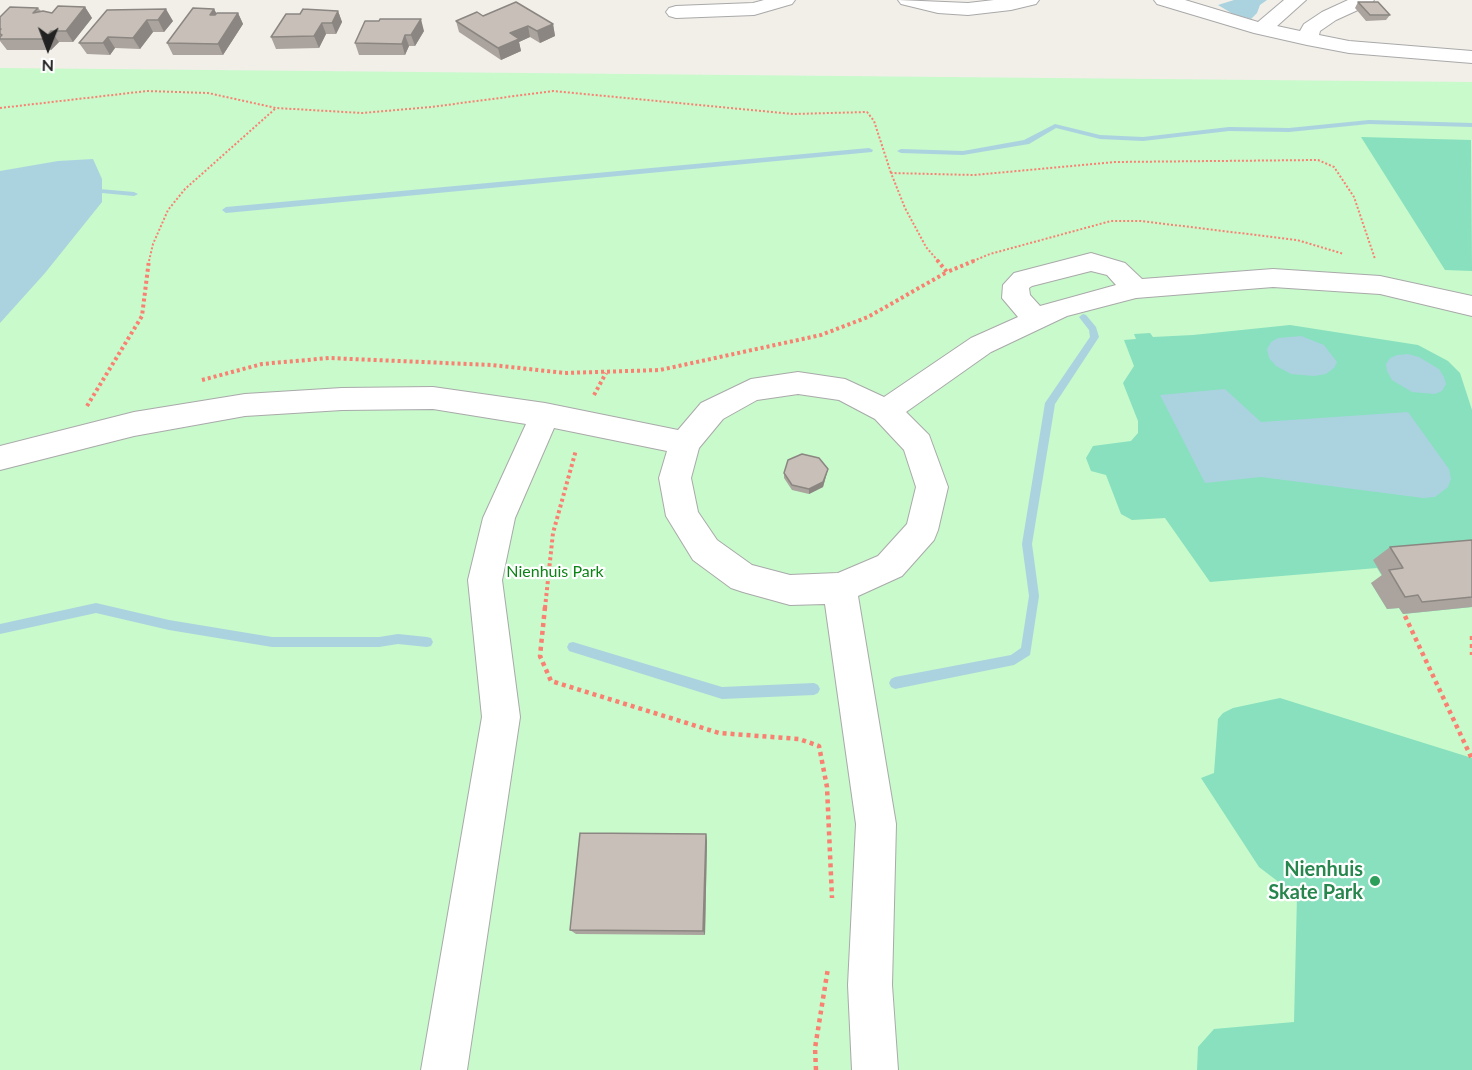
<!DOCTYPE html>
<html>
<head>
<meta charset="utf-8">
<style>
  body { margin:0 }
  #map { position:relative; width:1472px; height:1070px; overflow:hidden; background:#f2efe9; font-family:Lato,sans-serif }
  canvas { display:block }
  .north { position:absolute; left:18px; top:18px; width:60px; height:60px; -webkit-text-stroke:4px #fff; paint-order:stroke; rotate:181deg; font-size:16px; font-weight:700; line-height:24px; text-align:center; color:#222 }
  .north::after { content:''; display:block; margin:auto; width:21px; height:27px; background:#222; clip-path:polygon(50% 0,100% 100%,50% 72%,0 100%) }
</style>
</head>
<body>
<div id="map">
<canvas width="1472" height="1070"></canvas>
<div class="north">N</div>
</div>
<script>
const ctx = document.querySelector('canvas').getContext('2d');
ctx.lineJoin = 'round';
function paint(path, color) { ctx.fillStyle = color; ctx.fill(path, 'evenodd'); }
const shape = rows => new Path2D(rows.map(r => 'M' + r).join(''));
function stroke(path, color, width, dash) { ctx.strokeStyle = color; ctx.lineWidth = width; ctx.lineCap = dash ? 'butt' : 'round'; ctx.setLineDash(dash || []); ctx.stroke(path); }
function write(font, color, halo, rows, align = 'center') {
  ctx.font = font + ' Lato,sans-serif'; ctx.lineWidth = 4.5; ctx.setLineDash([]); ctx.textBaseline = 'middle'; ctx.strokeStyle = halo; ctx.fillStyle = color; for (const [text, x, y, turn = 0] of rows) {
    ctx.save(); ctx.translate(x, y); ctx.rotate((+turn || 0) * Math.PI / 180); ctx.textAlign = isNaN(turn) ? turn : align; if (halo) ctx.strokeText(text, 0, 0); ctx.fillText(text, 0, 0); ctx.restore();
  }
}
paint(shape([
  [0,68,1472,82,1472,1070,0,1070]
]), '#c8facc');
paint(shape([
  [1361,137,1471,140,1472,271,1445,270],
  [1290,325,1418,345,1448,361,1460,373,1472,410,1472,607,1403,614,1399,608,1387,609,1371,583,1385,581,1377,568,1210,582,1165,518,1132,520,1121,514,1106,475,1091,471,1086,458,1093,446,1131,441,1138,433,1138,421,1123,383,1134,366,1124,340,1136,339,1134,334,1150,333,1153,337,1193,335],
  [1280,698,1472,758,1472,1070,1197,1070,1198,1047,1214,1029,1294,1022,1297,896,1259,867,1201,778,1214,773,1218,719,1223,713,1233,708]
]), '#88e0be');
paint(shape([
  [1234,0,1267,0,1260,5,1257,13,1251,19,1233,14,1218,5],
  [93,159,102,179,102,202,45,273,0,323,0,171,58,161],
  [1301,336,1324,345,1337,362,1334,368,1326,374,1314,376,1291,374,1276,366,1269,358,1267,349,1271,342,1278,338],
  [1408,354,1419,357,1439,369,1444,377,1446,384,1442,391,1435,394,1412,392,1392,380,1387,371,1386,364,1390,358,1397,355],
  [1225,389,1261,422,1408,412,1449,469,1451,479,1448,487,1435,497,1423,498,1261,477,1205,483,1160,395]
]), '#aad3df');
paint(shape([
  [1369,120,1472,123,1472,127,1369,124,1289,132,1229,131,1143,141,1100,139,1056,128,1029,144,963,155,901,153,897,151,901,149,963,151,1024,140,1055,124,1100,135,1143,137,1229,127,1289,128,1369,120],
  [869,148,873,150,872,152,226,213,222,210,226,207,869,148],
  [99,189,134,192,138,194,134,196,102,193,99,193,99,189],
  [1083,314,1086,315,1096,327,1099,337,1055,404,1032,544,1039,596,1030,655,1014,665,895,689,891,687,889,683,891,679,895,677,1011,655,1021,648,1029,596,1022,544,1045,403,1090,337,1089,330,1079,317,1083,314],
  [96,603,169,620,272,637,379,637,398,634,427,637,431,638,433,642,431,646,427,647,398,644,379,647,272,647,169,630,96,613,0,634,0,624,96,603],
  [573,642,722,687,814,683,818,685,820,689,818,693,814,695,722,699,569,651,567,647,569,643,573,642]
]), '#aad3df');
const minor = shape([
  [764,0,795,0,792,4,754,15,676,18,669,16,666,12,669,8,676,6,753,3,764,0],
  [898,0,968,3,994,0,1039,0,1036,4,1011,10,968,15,938,13,901,4,898,0],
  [1154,0,1185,0,1258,22,1284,0,1306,0,1277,26,1300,31,1304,24,1322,12,1348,0,1374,0,1371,4,1336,20,1320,31,1319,35,1349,41,1472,51,1472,63,1349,53,1307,45,1254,33,1157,4,1154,0],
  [1091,253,1125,263,1142,279,1273,269,1380,276,1472,296,1472,316,1380,294,1273,287,1136,298,1067,316,991,352,906,412,929,435,948,487,938,530,934,540,902,576,858,596,896,824,892,985,898,1070,852,1070,848,985,856,824,825,604,790,605,743,592,731,588,693,560,666,516,659,478,667,451,554,428,515,518,502,580,520,717,467,1070,421,1070,482,717,468,580,483,518,526,424,433,409,342,410,245,416,134,436,0,470,0,446,134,412,245,394,342,388,433,387,545,403,678,430,701,403,751,379,798,372,845,379,884,397,971,338,1018,317,1002,298,1003,285,1014,273,1091,253],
  [1091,271,1107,275,1116,285,1040,306,1030,295,1029,288,1032,286,1091,271],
  [798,394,839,400,875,419,904,450,916,487,907,524,878,556,838,573,790,575,752,565,717,540,698,512,691,478,699,448,723,419,757,400,798,394]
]);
stroke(minor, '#a9a9a9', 2);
stroke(shape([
  [0,108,147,91,208,93,276,108,362,113,431,107,553,91,793,114,867,112,874,121,891,173],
  [149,261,153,244,168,210,185,189,276,108],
  [938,261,926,247,905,208,891,173,974,175,1115,162,1318,160,1334,167,1354,197,1375,259],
  [973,261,990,254,1111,221,1141,221,1297,240,1344,254]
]), '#fa8072', 2, [2, 2]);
stroke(shape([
  [937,260,947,272,976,260],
  [202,380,262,364,329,358,492,365,565,373,660,370,821,335,868,317,947,272],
  [594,395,606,373],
  [87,406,142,316,149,260],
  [545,608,553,533,576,450]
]), '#fa8072', 4, [3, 3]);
stroke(shape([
  [545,607,540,656,551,681,719,733,799,739,819,746,827,787,832,898],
  [1405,616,1472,759],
  [1472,636,1472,655],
  [816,1070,815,1048,828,968]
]), '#fa8072', 4.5, [4, 4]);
paint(minor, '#fff');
paint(shape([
  [1358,2,1390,15,1386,20,1366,21,1355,8],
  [85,7,92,18,73,42,59,42,51,50,7,50,0,41,0,17,38,8,41,11,52,13],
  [214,9,216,13,238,13,243,24,223,55,173,55,167,43],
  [107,10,173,21,164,32,153,32,140,49,115,48,110,55,87,54,79,43],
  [338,11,342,22,336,34,326,34,319,48,276,49,271,37],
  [483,16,553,24,555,36,540,43,530,37,519,42,521,51,501,60,459,32,456,21],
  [379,21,424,31,415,46,409,46,405,55,359,55,355,43],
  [828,469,823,487,809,494,792,490,784,478,784,473],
  [1472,540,1472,607,1403,614,1399,608,1387,609,1371,583,1382,575,1373,560,1390,547],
  [706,834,707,841,705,935,576,934,570,930]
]), '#aba49e');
paint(shape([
  [85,7,92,18,73,42,66,31],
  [166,9,173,21,164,32,158,20],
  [214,9,220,20,210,15],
  [338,11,342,22,336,34,332,23],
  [238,13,243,24,223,55,218,44],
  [421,19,424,31,415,46,411,35],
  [147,20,153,32,140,49,133,38],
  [322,23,326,34,319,48,314,36],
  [553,24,555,36,540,43,537,31],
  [528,26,530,37,519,42,521,51,501,60,498,48,510,33],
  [51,31,59,42,51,50,44,39],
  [405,35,409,46,405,55,402,44],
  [108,37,115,48,110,55,103,43],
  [828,469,823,487,809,494,809,489],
  [706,834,707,841,705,935,703,931]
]), '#8b8681');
const building = shape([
  [516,2,553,24,537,31,528,26,510,33,519,39,498,48,456,21,477,12,483,16,516,2],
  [1358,2,1378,2,1390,15,1370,15,1358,2],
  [58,6,85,7,66,31,51,31,44,39,0,39,0,37,2,35,0,34,0,30,1,29,0,29,0,17,10,7,38,8,33,13,43,11,52,13,58,6],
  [193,8,214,9,210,15,215,15,217,13,238,13,218,44,167,43,193,8],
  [166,9,158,20,147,20,133,38,108,37,103,43,79,43,107,10,166,9],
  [303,9,338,11,332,23,322,23,314,36,271,37,286,14,300,14,303,9],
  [380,19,421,19,411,35,405,35,402,44,355,43,365,21,379,21,380,19],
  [802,454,819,458,828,469,823,482,809,489,792,485,784,473,788,460,802,454],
  [1472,540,1472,597,1422,602,1418,595,1405,597,1389,570,1403,568,1390,547,1472,540],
  [580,833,706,834,703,931,570,930,580,833]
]);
paint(building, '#c7bfb8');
stroke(building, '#8b8681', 1.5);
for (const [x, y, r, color] of [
  [1375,881,6,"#2e9e5b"]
]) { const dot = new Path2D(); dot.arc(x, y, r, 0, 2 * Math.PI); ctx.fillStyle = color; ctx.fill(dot); stroke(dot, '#fff', 2); }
write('16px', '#0c8416', '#fff', [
  ["Nienhuis Park",555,572]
]);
write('bold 20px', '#27864d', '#fff', [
  ["Nienhuis",1363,870],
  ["Skate Park",1363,893]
], 'right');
</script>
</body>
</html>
